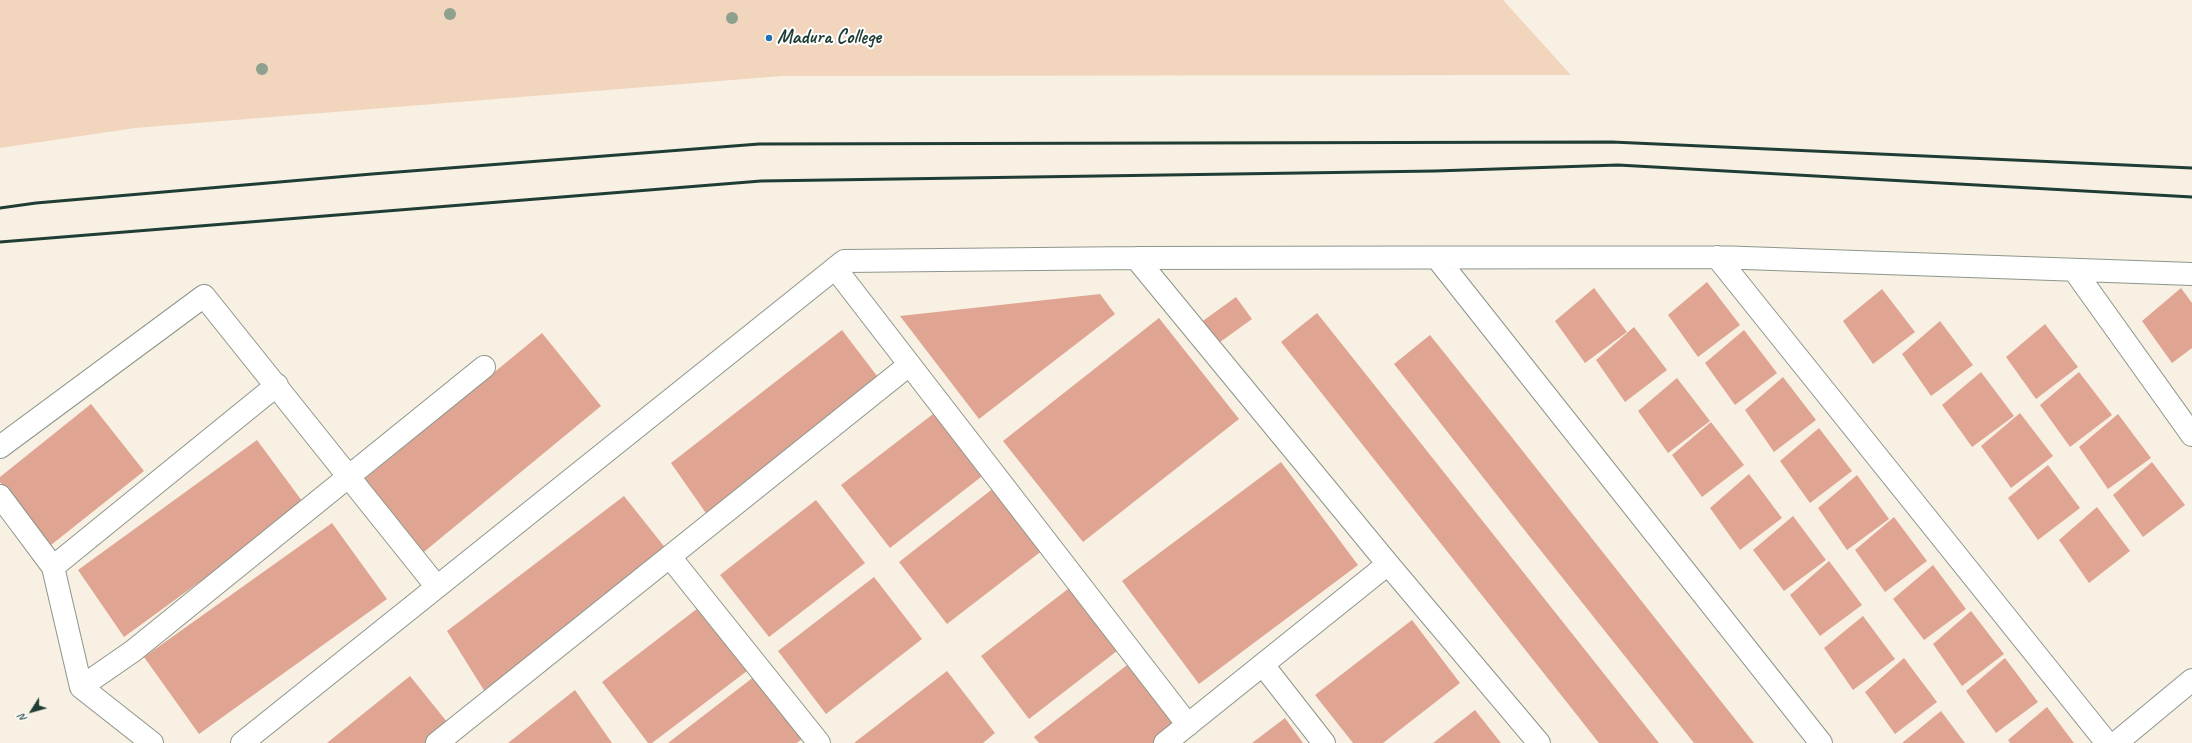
<!DOCTYPE html>
<html>
<head>
<meta charset="utf-8">
<style>
  body { margin:0 }
  #map { position:relative; width:2192px; height:743px; overflow:hidden; background:#f8f0e2; font-family:Caveat,sans-serif }
  canvas { display:block }
  .north { position:absolute; left:12px; top:691px; width:40px; height:40px; -webkit-text-stroke:3px #fff; paint-order:stroke; rotate:233deg; font-size:11px; font-weight:700; line-height:16px; text-align:center; color:#1f3d34 }
  .north::after { content:''; display:block; margin:auto; width:14px; height:18px; background:#1f3d34; clip-path:polygon(50% 0,100% 100%,50% 72%,0 100%) }
</style>
</head>
<body>
<div id="map">
<canvas width="2192" height="743"></canvas>
<div class="north">N</div>
</div>
<script>
const ctx = document.querySelector('canvas').getContext('2d');
ctx.lineJoin = 'round';
function paint(path, color) { ctx.fillStyle = color; ctx.fill(path, 'evenodd'); }
const shape = rows => new Path2D(rows.map(r => 'M' + r).join(''));
function stroke(path, color, width, dash) { ctx.strokeStyle = color; ctx.lineWidth = width; ctx.lineCap = dash ? 'butt' : 'round'; ctx.setLineDash(dash || []); ctx.stroke(path); }
function write(font, color, halo, rows, align = 'center') {
  ctx.font = font + ' Caveat,sans-serif'; ctx.lineWidth = 4; ctx.setLineDash([]); ctx.textBaseline = 'middle'; ctx.strokeStyle = halo; ctx.fillStyle = color; for (const [text, x, y, turn = 0] of rows) {
    ctx.save(); ctx.translate(x, y); ctx.rotate((+turn || 0) * Math.PI / 180); ctx.textAlign = isNaN(turn) ? turn : align; if (halo) ctx.strokeText(text, 0, 0); ctx.fillText(text, 0, 0); ctx.restore();
  }
}
paint(shape([
  [0,0,1503,0,1571,75,782,76,135,128,0,148]
]), '#f1d5bd');
paint(shape([
  [1707,282,1740,325,1698,357,1668,315],
  [1594,288,1627,332,1585,363,1555,321],
  [2181,288,2192,303,2192,348,2172,363,2142,321],
  [1882,289,1915,332,1873,364,1843,321],
  [1100,294,1115,314,979,419,900,316],
  [1236,297,1252,319,1216,345,1200,323],
  [1317,313,1423,446,1659,743,1599,743,1546,676,1281,342],
  [1159,318,1239,419,1083,542,1003,441],
  [1940,321,1973,365,1931,396,1902,354],
  [2045,324,2078,367,2036,399,2006,357],
  [1634,327,1667,370,1625,402,1596,360],
  [842,330,890,393,717,529,671,463],
  [1744,330,1777,373,1735,405,1705,363],
  [542,333,601,406,419,556,362,481],
  [1430,335,1510,435,1754,743,1694,743,1526,532,1394,364],
  [1981,372,2014,416,1972,447,1942,405],
  [2079,372,2112,415,2070,447,2040,405],
  [1783,377,1816,420,1774,452,1745,410],
  [1677,378,1710,421,1668,453,1638,411],
  [91,404,144,471,51,545,0,482,0,477],
  [937,411,986,473,890,548,841,485],
  [2020,413,2053,456,2011,488,1981,446],
  [2118,414,2151,458,2108,489,2079,447],
  [1711,422,1744,465,1702,497,1672,455],
  [1819,428,1852,471,1810,503,1780,461],
  [257,440,305,505,124,637,78,570],
  [1281,462,1358,565,1199,684,1122,581],
  [2152,462,2185,505,2143,537,2113,495],
  [2048,465,2080,508,2038,540,2008,498],
  [1749,474,1782,518,1740,550,1710,508],
  [1857,475,1889,519,1847,550,1818,508],
  [995,487,1043,550,947,624,899,562],
  [624,496,667,550,485,692,447,631],
  [816,500,865,563,769,637,720,575],
  [2097,507,2130,551,2089,583,2059,540],
  [1793,516,1826,560,1784,591,1753,550],
  [1894,517,1927,561,1885,592,1855,550],
  [332,523,387,599,199,734,144,657],
  [1829,561,1862,605,1820,636,1790,595],
  [1933,565,1966,609,1924,640,1893,599],
  [874,577,922,639,826,714,778,651],
  [1077,582,1126,644,1029,719,981,656],
  [698,608,747,671,652,743,648,743,602,682],
  [1971,611,2004,654,1962,686,1933,644],
  [1863,616,1895,659,1853,690,1824,648],
  [1412,620,1460,683,1383,743,1353,743,1315,695],
  [1904,658,1937,702,1895,734,1865,692],
  [2005,658,2038,702,1996,733,1966,691],
  [1131,662,1179,726,1157,743,1039,743,1034,737],
  [947,671,995,733,983,743,854,743],
  [410,676,460,738,453,743,327,743],
  [755,676,803,738,797,743,668,743],
  [575,690,612,743,508,743],
  [2047,707,2074,743,2010,743,2008,740],
  [1475,710,1501,743,1433,743],
  [1941,711,1965,743,1902,743],
  [1285,718,1303,743,1252,743]
]), '#dfa592');
const minor = shape([
  [1717,257,2107,743],
  [1136,258,1388,564,1539,743],
  [1437,258,1821,743],
  [835,268,1188,725],
  [2074,270,2192,435],
  [0,447,204,296,437,587],
  [0,496,53,567,81,687,152,743],
  [670,557,819,743],
  [53,567,277,385],
  [1263,665,1324,743],
  [81,687,133,651,484,367],
  [242,743,844,261,1136,258,1717,257,2192,274],
  [437,743,909,365],
  [1165,743,1388,564],
  [2116,743,2192,680]
]);
stroke(minor, '#8c968b', 24);
stroke(minor, '#fff', 22);
stroke(shape([
  [0,208,36,203,372,174,759,144,1612,142,2192,168],
  [0,242,761,181,1435,171,1618,165,2192,197]
]), '#1f3d34', 3);
ctx.fillStyle = '#8da18e';
for (const [x, y] of [
  [450,14],
  [732,18],
  [262,69]
]) { ctx.beginPath(); ctx.arc(x, y, 6, 0, 2 * Math.PI); ctx.fill(); }
for (const [x, y, r, color] of [
  [769,38,4,"#1f6fb2"]
]) { const dot = new Path2D(); dot.arc(x, y, r, 0, 2 * Math.PI); ctx.fillStyle = color; ctx.fill(dot); stroke(dot, '#fff', 1.5); }
write('bold 20px', '#1f3d34', '#fff', [
  ["Madura College",777,38]
], 'left');
</script>
</body>
</html>
